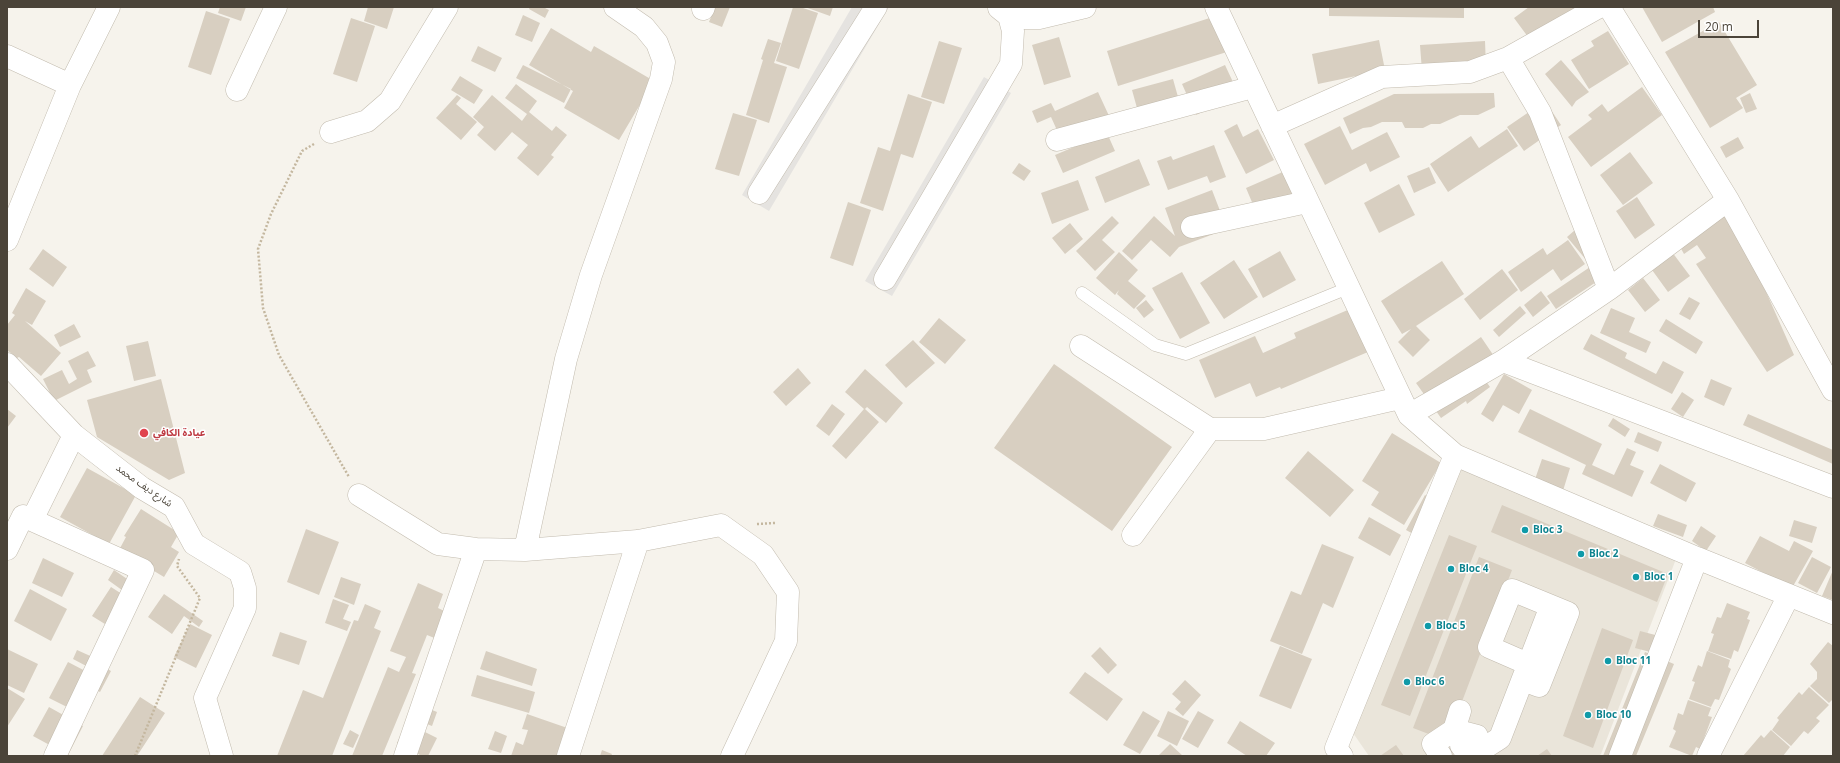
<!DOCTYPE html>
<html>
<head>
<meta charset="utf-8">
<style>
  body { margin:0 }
  #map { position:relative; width:1840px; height:763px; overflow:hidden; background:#f6f3ec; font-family:"Open Sans",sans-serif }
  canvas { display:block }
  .frame { position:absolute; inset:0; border:8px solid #4b4439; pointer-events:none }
  .scale { position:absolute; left:1698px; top:20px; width:61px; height:18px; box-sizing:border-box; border:2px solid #4b4439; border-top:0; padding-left:5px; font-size:12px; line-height:14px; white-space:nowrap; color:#4b4439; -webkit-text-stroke:3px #fff; paint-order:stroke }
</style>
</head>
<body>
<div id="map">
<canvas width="1840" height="763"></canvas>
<div class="frame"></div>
<div class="scale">20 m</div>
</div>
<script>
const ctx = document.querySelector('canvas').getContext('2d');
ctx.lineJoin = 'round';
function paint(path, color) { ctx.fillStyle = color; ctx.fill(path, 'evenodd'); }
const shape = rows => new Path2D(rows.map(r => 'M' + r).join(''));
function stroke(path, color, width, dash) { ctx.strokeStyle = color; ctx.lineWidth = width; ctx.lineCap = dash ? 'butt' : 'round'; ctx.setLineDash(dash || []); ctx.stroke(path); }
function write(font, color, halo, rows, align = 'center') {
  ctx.font = font + ' "Open Sans","Noto Sans Arabic",sans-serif'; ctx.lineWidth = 3; ctx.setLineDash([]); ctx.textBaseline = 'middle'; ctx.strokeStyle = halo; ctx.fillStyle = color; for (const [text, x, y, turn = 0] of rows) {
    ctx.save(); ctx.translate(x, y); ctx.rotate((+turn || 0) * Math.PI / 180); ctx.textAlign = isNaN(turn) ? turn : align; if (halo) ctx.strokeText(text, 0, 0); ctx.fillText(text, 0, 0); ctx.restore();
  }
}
paint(shape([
  [1459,468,1676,559,1601,754,1599,756,1369,756,1353,733]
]), '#eae5da');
paint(shape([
  [852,7,889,7,769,211,742,195],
  [984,77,1011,93,892,296,865,281]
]), '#e5e3e0');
paint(shape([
  [220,7,246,7,241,21,218,13],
  [368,7,394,7,387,29,364,21],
  [530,7,543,7,549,10,545,18,529,9],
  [715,7,730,7,722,27,709,22],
  [793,7,800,7,818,13,799,69,776,61],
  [805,7,833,7,830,16],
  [1329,7,1464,7,1464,18,1329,16],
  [1529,7,1593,7,1534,45,1514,18],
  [1642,7,1713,7,1715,12,1662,42],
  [206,11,230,19,211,75,188,67],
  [523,15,540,23,532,42,515,35],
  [1219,15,1230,51,1118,86,1107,51],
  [351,18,375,26,357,82,333,74],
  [1719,22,1757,85,1736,98,1743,108,1710,128,1665,52],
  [551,28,591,52,594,46,654,81,619,140,564,108,573,91,529,65],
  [1608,31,1629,64,1589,89,1571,60,1594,46,1591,41],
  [1059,37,1071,77,1044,85,1032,45],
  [768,39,781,43,774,63,787,67,769,123,746,115,763,60,761,59],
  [1379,40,1385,70,1318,84,1312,54],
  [939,41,962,48,944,104,921,97],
  [1485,41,1486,67,1422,71,1420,45],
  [478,46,502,58,495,72,471,61],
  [1561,60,1589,92,1576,101,1572,107,1545,74],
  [523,65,571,89,564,103,516,78],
  [1225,65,1239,95,1196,115,1182,84],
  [460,76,483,90,474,104,451,90],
  [1173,79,1183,115,1142,126,1132,90],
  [516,84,537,101,529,112,552,131,556,126,567,135,551,155,554,157,538,176,517,158,528,145,512,132,495,151,477,135,484,127,473,117,492,95,522,121,527,114,505,98],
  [1642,87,1662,115,1591,167,1568,137,1592,119,1588,115,1602,104,1608,112],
  [1098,92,1110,118,1061,139,1051,117,1037,123,1032,111,1051,103,1055,111],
  [1494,93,1495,107,1478,115,1460,115,1440,124,1431,124,1423,128,1405,128,1402,122,1382,122,1371,127,1363,128,1350,134,1343,118,1394,94],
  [1750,93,1757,109,1746,113,1740,98],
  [908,94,932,102,913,158,901,154,883,211,860,203,878,147,890,151],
  [457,95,461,98,456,104,477,122,461,140,436,118],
  [1545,101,1561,125,1524,151,1507,127],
  [733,113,757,120,739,176,715,169],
  [1237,124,1243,137,1258,129,1274,160,1246,174,1224,131],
  [1340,126,1352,150,1387,132,1400,157,1370,172,1366,163,1325,185,1304,144],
  [1507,129,1518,146,1448,192,1430,164,1471,136,1479,148],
  [1107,133,1115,151,1063,173,1055,155],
  [1738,137,1744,148,1726,158,1720,147],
  [1214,145,1226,177,1210,183,1207,176,1168,190,1157,161,1171,156,1173,160],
  [1630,152,1653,183,1623,205,1600,175],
  [1139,159,1150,185,1105,203,1095,177],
  [1019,163,1031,171,1024,181,1012,173],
  [1429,167,1436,183,1414,193,1407,176],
  [1285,171,1296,196,1257,214,1246,188],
  [1078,180,1089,210,1052,224,1041,193],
  [1399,184,1415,215,1379,233,1364,203],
  [1212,190,1227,229,1179,247,1170,257,1151,240,1132,260,1122,251,1154,216,1175,236,1165,208],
  [1637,197,1655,225,1635,239,1616,211],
  [848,202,871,210,853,266,830,258],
  [1728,213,1744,237,1738,241,1752,260,1794,355,1767,372,1696,264,1706,258,1697,245,1684,254,1679,245],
  [1112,216,1119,223,1102,240,1115,252,1095,271,1076,251],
  [1070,223,1083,239,1065,254,1052,238],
  [1575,230,1587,261,1567,237],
  [1568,240,1585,264,1561,281,1553,269,1521,292,1508,272,1543,248,1547,255],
  [1669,248,1690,276,1668,292,1647,263],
  [43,249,67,267,53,287,29,269],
  [1280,251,1296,280,1263,298,1248,269],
  [1119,252,1138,270,1128,281,1146,296,1134,309,1117,294,1119,290,1115,295,1096,278],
  [1234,260,1258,297,1224,319,1200,283],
  [1442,261,1464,294,1416,326,1430,340,1413,357,1398,342,1411,329,1402,334,1381,301],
  [1596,263,1605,276,1556,309,1547,296],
  [1502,269,1518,290,1480,320,1464,299],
  [1182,272,1210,323,1180,339,1152,288],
  [1643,278,1660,300,1645,312,1628,290],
  [26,288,46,301,32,325,25,321,61,353,41,376,19,357,17,358,7,350,7,325,15,315,12,313],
  [1541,291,1550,303,1533,317,1524,305],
  [1689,297,1700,303,1690,320,1679,314],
  [1146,300,1154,310,1144,318,1136,308],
  [1364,303,1375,349,1281,389,1280,387,1256,397,1250,383,1215,398,1199,360,1255,336,1263,353,1296,338,1294,333],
  [1520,306,1526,313,1499,337,1493,330],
  [1611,308,1635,318,1629,332,1651,342,1646,353,1600,333],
  [939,318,966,340,945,364,919,342],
  [1666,319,1703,342,1696,354,1659,331],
  [74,324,81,337,60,347,54,335],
  [1591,334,1627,353,1625,358,1656,374,1663,361,1684,372,1672,394,1583,349],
  [1481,337,1498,362,1481,374,1490,387,1467,404,1466,401,1441,418,1416,383],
  [913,340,935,363,906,388,885,365],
  [148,341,156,376,134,381,126,346],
  [88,351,96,366,87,370,92,382,54,401,43,379,62,370,69,384,77,379,68,361],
  [1054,364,1172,447,1112,531,994,448],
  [798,368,811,383,786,406,773,392],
  [865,369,903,403,886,423,867,407,865,409,879,422,846,459,832,446,864,409,845,392],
  [1504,374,1532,390,1519,414,1503,405,1493,422,1481,414],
  [161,379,185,473,169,480,97,437,87,400],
  [1711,379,1732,388,1724,406,1704,397],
  [1682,392,1694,400,1683,417,1671,409],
  [832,404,845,414,829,436,816,426],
  [7,409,16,416,7,428],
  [1530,409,1602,444,1592,465,1614,475,1627,448,1636,452,1630,465,1644,471,1632,497,1582,474,1586,465,1518,432],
  [1748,414,1833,450,1833,464,1743,425],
  [1613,418,1630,429,1625,437,1608,426],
  [1638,432,1662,442,1658,452,1634,442],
  [1392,433,1441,463,1404,525,1371,505,1379,492,1362,481],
  [1308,451,1354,490,1330,517,1285,478],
  [1542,459,1570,468,1562,494,1533,485],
  [1660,464,1696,483,1686,502,1650,483],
  [87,468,136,495,109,544,60,517],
  [1425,495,1445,507,1426,541,1406,530],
  [1502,505,1668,574,1657,602,1491,532],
  [141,509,179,533,171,547,179,552,164,577,119,550,126,537,124,536],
  [1658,514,1687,525,1683,537,1653,526],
  [1369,517,1401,535,1390,556,1358,538],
  [1794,520,1817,527,1812,543,1789,536],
  [1701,526,1716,536,1706,551,1692,541],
  [306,529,339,542,319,595,287,582],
  [1449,535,1477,546,1410,716,1381,705],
  [1760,536,1789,551,1794,541,1813,551,1792,588,1745,563],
  [1322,544,1354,557,1333,608,1323,603,1302,654,1270,641,1291,591,1301,595],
  [1479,557,1512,570,1447,741,1413,728],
  [1812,557,1831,567,1817,593,1798,583],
  [43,558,74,573,62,597,32,583],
  [114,570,133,583,126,593,108,580],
  [1833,570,1833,600,1822,596],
  [341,577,361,584,354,605,334,597],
  [418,583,443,594,438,608,457,617,447,643,427,635,412,673,416,674,382,756,352,756,388,667,399,672,406,657,390,651],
  [111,587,139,605,121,634,92,616],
  [30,589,67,609,51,641,14,621],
  [164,594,203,621,199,627,184,616,172,634,148,617],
  [333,599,349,605,343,619,351,622,347,631,325,623],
  [1727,603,1750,612,1747,619,1750,620,1738,652,1734,650,1731,659,1708,651,1714,634,1711,633,1717,617,1721,618],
  [365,604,381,611,374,628,381,631,332,756,277,756,303,690,323,698,354,620,358,621],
  [190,624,212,635,196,668,174,657],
  [1602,628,1633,640,1593,748,1563,736],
  [1640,631,1663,637,1658,654,1635,648],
  [280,632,307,641,299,665,272,656],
  [1828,642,1833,646,1833,699,1829,703,1810,686,1817,679,1817,672,1810,664],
  [1280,646,1312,659,1291,709,1259,696],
  [1100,647,1117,665,1108,674,1091,656],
  [7,649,38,664,24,693,7,685],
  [77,650,97,659,92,669,73,659],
  [486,651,537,669,532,686,480,669],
  [1707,651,1730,660,1728,667,1731,669,1719,700,1715,699,1711,707,1689,699,1695,682,1692,681,1698,665,1702,667],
  [1645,652,1674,664,1636,756,1603,756],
  [68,662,93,675,99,664,111,671,100,692,94,689,81,714,49,698],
  [1085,672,1123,699,1107,721,1069,693],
  [477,675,535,692,529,713,471,696],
  [1185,680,1201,695,1183,716,1175,709,1181,702,1172,694],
  [1809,687,1829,705,1816,718,1820,721,1808,734,1804,731,1791,746,1772,730,1779,720,1777,718,1799,692,1802,695],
  [7,688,25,699,7,727],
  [140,697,165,713,137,756,102,756],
  [1688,700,1711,708,1708,716,1712,717,1700,749,1696,747,1692,756,1669,747,1676,731,1673,729,1678,713,1683,715],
  [417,704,437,712,432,726,411,718],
  [49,707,83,726,68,755,33,736],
  [1143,711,1160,721,1140,754,1123,745],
  [1168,711,1189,721,1177,746,1157,736],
  [1198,711,1214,720,1198,748,1182,739],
  [527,714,576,731,567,756,511,756,516,742,523,745,528,730,522,729],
  [1240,721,1275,743,1266,756,1247,756,1227,743],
  [407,723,437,738,428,756,422,756,397,743],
  [350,730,359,735,353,748,343,744],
  [1771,730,1790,747,1783,756,1743,756,1761,735,1764,738],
  [495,731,507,736,501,753,488,749],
  [1170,744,1183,756,1158,756],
  [1396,745,1404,756,1380,756],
  [1547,749,1552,756,1537,756],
  [602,750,612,754,611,756,600,756]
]), '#d8cfc1');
const lane = shape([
  [1082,293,1155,345,1186,354,1348,288]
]);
const street = shape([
  [1216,7,1409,415,1455,455,1697,558,1620,756],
  [1609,7,1728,200,1833,390],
  [999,8,1009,16,1024,18,1039,18,1085,7],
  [703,9,704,7],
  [7,56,70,85],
  [1508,58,1599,7],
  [237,90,276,7],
  [1272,126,1382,77,1470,72,1508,58,1540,112,1609,289,1503,361,1409,415],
  [331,132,367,121,390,101,447,7],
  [1057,140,1253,87],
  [759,193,876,7],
  [1192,227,1307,202],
  [7,240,70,85,109,7],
  [885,279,1011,64,1013,31,1009,16],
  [1609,289,1728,200],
  [1081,346,1210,429,1133,535],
  [1503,361,1833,487],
  [7,364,74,435,142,488,174,507,194,544,240,572,245,588,245,608,205,698,222,756],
  [1210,429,1264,429,1400,398],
  [359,495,438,544,476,549,525,550,638,541,721,525,763,555,788,592,786,641,732,756],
  [32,520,74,435],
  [7,549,23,516,143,570,55,756],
  [525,550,566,359,591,275,661,79,664,62,657,43,644,27,615,7],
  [1697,558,1833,613],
  [1523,680,1539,686,1568,613,1512,590,1489,647,1528,664],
  [1454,730,1460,711],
  [405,756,476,549],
  [568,756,638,541],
  [1342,756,1336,748,1455,455],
  [1441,756,1433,744,1454,730,1477,736,1461,745,1469,756],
  [1472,756,1500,738,1551,606],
  [1708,756,1789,595]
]);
stroke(lane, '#c2bbae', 13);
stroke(street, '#c2bbae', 23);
stroke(shape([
  [314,144,302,151,271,214,258,249,263,308,279,355,349,477],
  [757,524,775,523],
  [135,756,200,598,177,566,179,559]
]), '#c4b79f', 2.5, [2, 2]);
stroke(lane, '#fff', 12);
stroke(street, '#fff', 22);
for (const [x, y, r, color] of [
  [144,433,5,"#e0444e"],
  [1525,530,4,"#0f9aa8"],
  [1581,554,4,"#0f9aa8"],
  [1451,569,4,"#0f9aa8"],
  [1636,577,4,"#0f9aa8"],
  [1428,626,4,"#0f9aa8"],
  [1608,661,4,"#0f9aa8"],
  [1407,682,4,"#0f9aa8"],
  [1588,715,4,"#0f9aa8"]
]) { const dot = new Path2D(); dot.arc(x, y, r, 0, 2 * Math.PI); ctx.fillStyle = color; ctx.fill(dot); stroke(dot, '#fff', 1.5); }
write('bold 10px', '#be3a42', '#fff', [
  ["عيادة الكافي",153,433]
], 'left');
write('10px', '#4b4439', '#fff', [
  ["شارع ديف محمد",144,486,35]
]);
write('bold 10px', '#0d838f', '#fff', [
  ["Bloc 3",1533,530],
  ["Bloc 2",1589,554],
  ["Bloc 4",1459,569],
  ["Bloc 1",1644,577],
  ["Bloc 5",1436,626],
  ["Bloc 11",1616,661],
  ["Bloc 6",1415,682],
  ["Bloc 10",1596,715]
], 'left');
</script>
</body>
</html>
